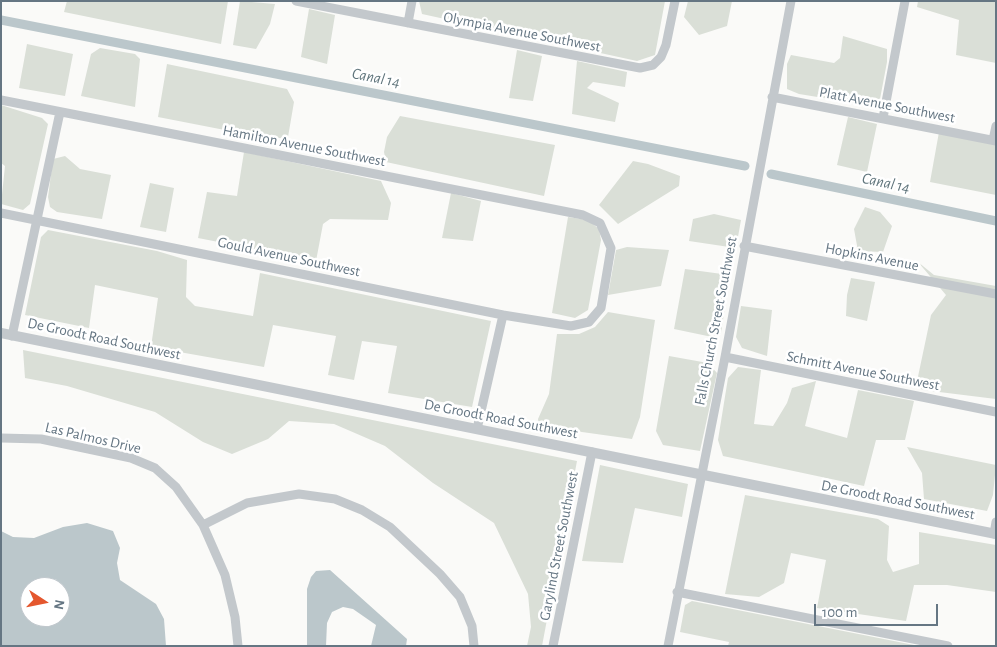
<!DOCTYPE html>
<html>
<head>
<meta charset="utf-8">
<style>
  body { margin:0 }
  #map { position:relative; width:997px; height:647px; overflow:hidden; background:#fafaf8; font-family:"Alegreya Sans",sans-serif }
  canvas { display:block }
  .frame { position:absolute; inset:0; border:2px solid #657683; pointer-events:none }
  .north { position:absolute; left:20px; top:577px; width:50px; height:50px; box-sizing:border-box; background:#fff; border:1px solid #c1c8cd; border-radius:50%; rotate:101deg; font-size:14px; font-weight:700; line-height:20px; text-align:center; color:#657683 }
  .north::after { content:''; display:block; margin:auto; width:18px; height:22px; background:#e4572e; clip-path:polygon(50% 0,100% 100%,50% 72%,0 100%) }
  .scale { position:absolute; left:814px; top:604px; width:124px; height:22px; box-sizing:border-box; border:2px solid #657683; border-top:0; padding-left:6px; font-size:15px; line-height:18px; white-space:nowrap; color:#657683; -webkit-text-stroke:4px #fff; paint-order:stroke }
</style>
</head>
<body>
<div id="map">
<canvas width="997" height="647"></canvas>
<div class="frame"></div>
<div class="north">N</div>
<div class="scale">100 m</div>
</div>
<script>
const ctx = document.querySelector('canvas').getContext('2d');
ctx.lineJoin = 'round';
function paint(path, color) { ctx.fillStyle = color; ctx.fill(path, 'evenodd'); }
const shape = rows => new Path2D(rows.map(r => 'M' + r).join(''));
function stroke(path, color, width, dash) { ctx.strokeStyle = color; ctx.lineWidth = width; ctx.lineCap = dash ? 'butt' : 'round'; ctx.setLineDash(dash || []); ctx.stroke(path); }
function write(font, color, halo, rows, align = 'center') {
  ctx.font = font + ' "Alegreya Sans",sans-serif'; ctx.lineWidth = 5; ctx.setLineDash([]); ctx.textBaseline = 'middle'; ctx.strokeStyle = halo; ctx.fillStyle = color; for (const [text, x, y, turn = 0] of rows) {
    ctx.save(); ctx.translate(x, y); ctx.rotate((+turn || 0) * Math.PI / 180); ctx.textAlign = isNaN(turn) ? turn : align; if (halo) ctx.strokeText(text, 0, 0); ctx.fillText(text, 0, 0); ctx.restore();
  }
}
paint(shape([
  [67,1,228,1,221,44,64,12],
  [240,1,275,4,270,24,256,49,233,45],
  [419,1,665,1,655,55,637,61,422,14],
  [688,1,732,1,727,26,699,35,684,17],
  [918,1,996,1,996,63,956,55,959,20,917,7],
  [309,9,335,15,327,64,301,57],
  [843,36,887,49,887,62,880,99,873,106,799,94,787,89,787,64,791,55,834,63,840,58],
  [27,44,73,54,65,96,19,88],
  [100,48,135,54,140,59,135,107,81,96,91,54],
  [517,50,542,56,533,101,509,98],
  [577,61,627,72,625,87,593,82,587,88,619,103,615,122,572,114],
  [167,64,287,89,294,102,288,137,271,139,158,117],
  [1,105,42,118,48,124,30,204,23,210,1,204,5,166,1,163],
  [400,116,555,145,544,196,386,162,384,152,387,137],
  [848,117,877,124,867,172,837,165],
  [939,132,996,144,996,195,930,182],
  [244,152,381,181,391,203,388,220,330,219,323,224,316,261,198,238,207,192,237,196],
  [65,156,80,169,111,175,102,219,57,212,50,207,48,197,53,159],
  [633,161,648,164,680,176,679,186,618,224,599,205],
  [150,183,174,188,166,232,140,227],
  [451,193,481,201,473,241,442,238],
  [865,207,880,212,892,226,883,252,858,251,854,229],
  [714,214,741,220,736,248,689,241,693,219],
  [568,217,588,220,599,229,601,240,588,310,575,318,552,313],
  [48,230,157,251,187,260,186,297,195,306,253,316,260,273,491,321,472,407,388,393,397,346,362,341,354,380,328,375,336,336,273,325,264,367,151,347,158,298,95,285,89,328,25,315,41,237],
  [627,247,669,250,661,286,608,295,616,250],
  [918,262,934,275,996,286,996,399,923,390,916,386,931,315,946,295],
  [685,269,722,274,729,281,721,333,717,338,674,329],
  [851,278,875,282,867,321,846,316,847,295],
  [741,306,772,310,767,356,742,348,736,337],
  [608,312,655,320,640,417,632,439,539,426,538,419,549,394,557,334,579,334,595,327],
  [23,350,577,461,542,646,527,646,531,627,528,594,494,523,433,483,385,446,334,424,289,421,268,439,232,454,203,442,155,412,67,386,25,378],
  [669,356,708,363,717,373,700,451,663,445,656,431],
  [738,367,761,370,754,424,773,426,787,403,792,388,816,381,805,426,847,438,858,390,914,401,905,440,876,440,864,486,723,456,718,440,728,378],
  [907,447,996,465,993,495,987,511,924,499,922,473],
  [600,465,688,484,682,517,635,508,623,563,582,561],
  [745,495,878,519,889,526,887,560,893,572,919,564,919,532,996,545,996,592,947,585,914,585,906,621,817,608,826,560,791,553,784,583,759,597,725,594],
  [692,601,919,646,728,646,729,642,680,632,685,605]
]), '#dadfd7');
paint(shape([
  [87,523,113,531,120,548,117,563,120,580,156,604,164,619,166,646,1,646,1,531,13,537,34,538,63,527],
  [30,587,60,587,60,617,30,617],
  [330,570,407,639,406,646,371,646,376,625,353,609,343,607,332,612,327,623,326,646,307,646,307,589,311,577,316,571]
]), '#bbc7cb');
stroke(shape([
  [1,20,745,166],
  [771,174,996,221]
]), '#bbc7cb', 9);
stroke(shape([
  [296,1,640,68,653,65,661,57,666,45,675,1],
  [408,23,412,1],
  [772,97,996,141],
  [1,100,583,215,600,223,611,248,601,308,589,322,571,326,503,315,1,213],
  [883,118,905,1],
  [993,140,996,126],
  [744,246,996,294],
  [12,336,60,112],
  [725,357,996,412],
  [477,429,503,315],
  [1,438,41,439,131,458,155,468,176,487,203,525,225,575,235,617,238,646],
  [203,525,247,503,299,494,335,499,362,510,390,527,440,574,460,597,472,626,474,646],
  [994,534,996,522],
  [677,592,948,646],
  [553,646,592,452],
  [668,646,725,357,791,1]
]), '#c3c8cc', 9);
stroke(shape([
  [1,333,996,534]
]), '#c3c8cc', 10);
write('15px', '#657683', '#fff', [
  ["Olympia Avenue Southwest",522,32,11],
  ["Platt Avenue Southwest",887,105,11],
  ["Hamilton Avenue Southwest",304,146,11],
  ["Gould Avenue Southwest",289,257,12],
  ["Hopkins Avenue",872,257,11],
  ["Falls Church Street Southwest",716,321,-79],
  ["De Groodt Road Southwest",104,339,12],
  ["Schmitt Avenue Southwest",863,371,11],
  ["De Groodt Road Southwest",501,419,11],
  ["Las Palmos Drive",93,438,13],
  ["De Groodt Road Southwest",898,500,11],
  ["Garylind Street Southwest",559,546,-79]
]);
write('italic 16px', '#60757c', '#fff', [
  ["Canal 14",376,78,11],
  ["Canal 14",886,183,12]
]);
</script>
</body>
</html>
